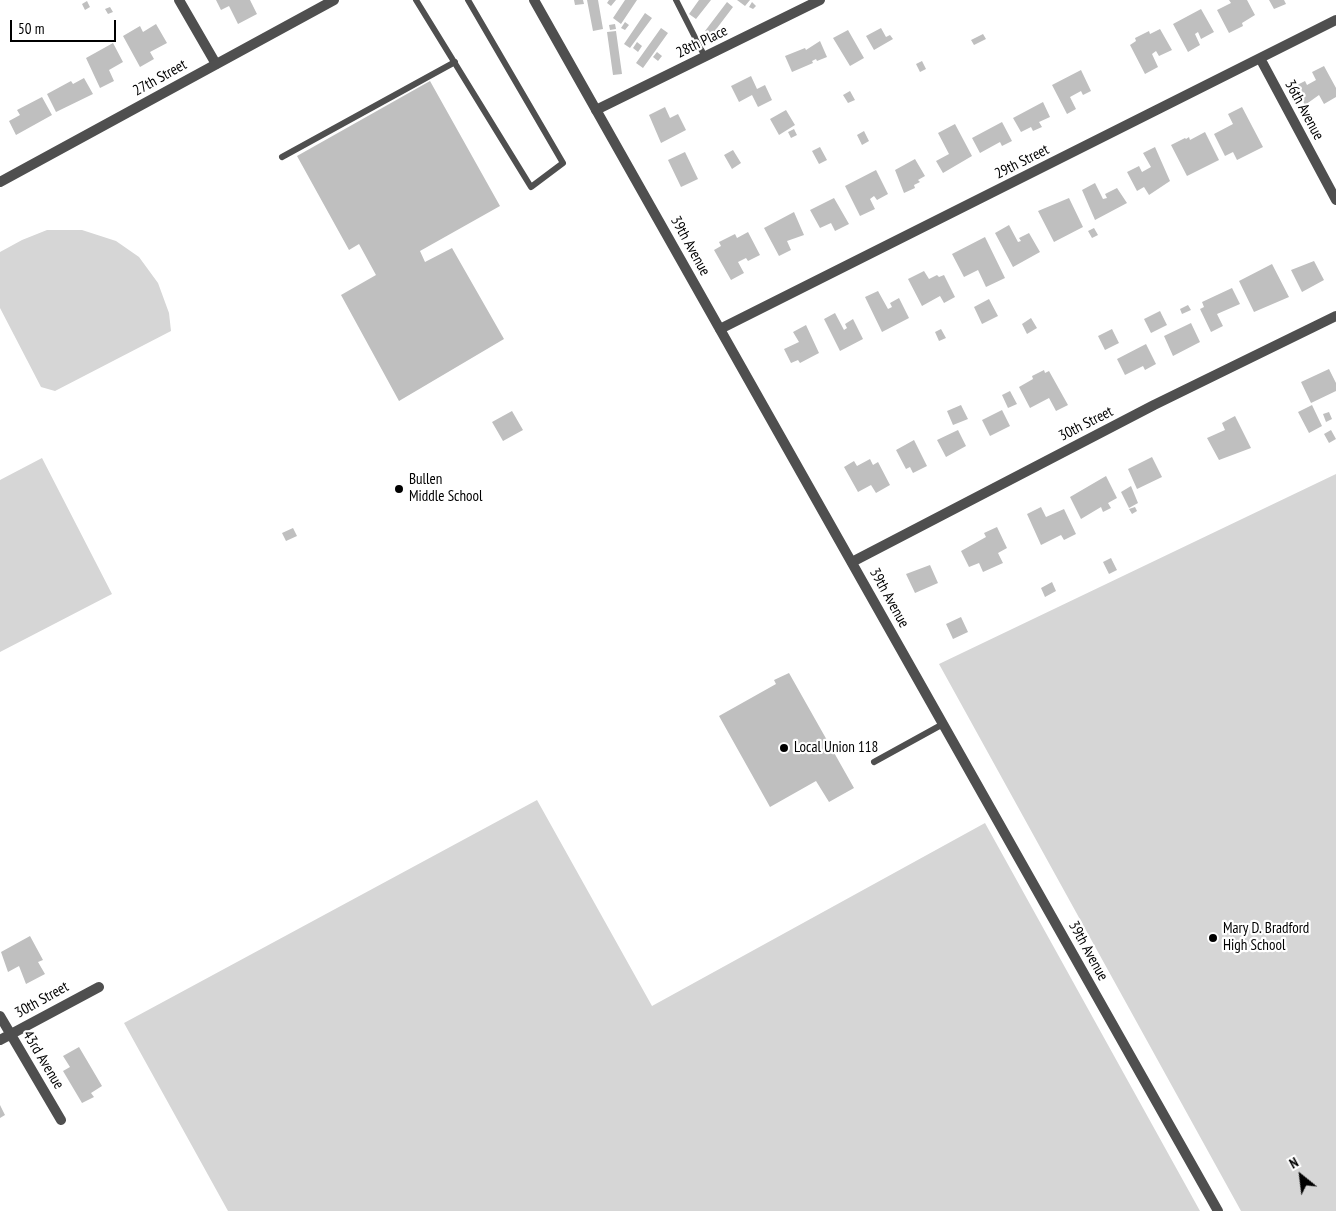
<!DOCTYPE html>
<html>
<head>
<meta charset="utf-8">
<style>
  body { margin:0 }
  #map { position:relative; width:1336px; height:1211px; overflow:hidden; background:#fff; font-family:"PT Sans Narrow",sans-serif }
  canvas { display:block }
  .north { position:absolute; left:1276px; top:1151px; width:50px; height:50px; -webkit-text-stroke:4px #fff; paint-order:stroke; rotate:331deg; font-size:14px; font-weight:700; line-height:20px; text-align:center; color:#000 }
  .north::after { content:''; display:block; margin:auto; width:18px; height:22px; background:#000; clip-path:polygon(50% 0,100% 100%,50% 72%,0 100%) }
  .scale { position:absolute; left:10px; top:20px; width:106px; height:22px; box-sizing:border-box; border:2px solid #000; border-top:0; padding-left:6px; font-size:15px; line-height:18px; white-space:nowrap; color:#000; -webkit-text-stroke:4px #fff; paint-order:stroke }
</style>
</head>
<body>
<div id="map">
<canvas width="1336" height="1211"></canvas>
<div class="north">N</div>
<div class="scale">50 m</div>
</div>
<script>
const ctx = document.querySelector('canvas').getContext('2d');
ctx.lineJoin = 'round';
function paint(path, color) { ctx.fillStyle = color; ctx.fill(path, 'evenodd'); }
const shape = rows => new Path2D(rows.map(r => 'M' + r).join(''));
function stroke(path, color, width, dash) { ctx.strokeStyle = color; ctx.lineWidth = width; ctx.lineCap = dash ? 'butt' : 'round'; ctx.setLineDash(dash || []); ctx.stroke(path); }
function write(font, color, halo, rows, align = 'center') {
  ctx.font = font + ' "PT Sans Narrow",sans-serif'; ctx.lineWidth = 4.5; ctx.setLineDash([]); ctx.textBaseline = 'middle'; ctx.strokeStyle = halo; ctx.fillStyle = color; for (const [text, x, y, turn = 0] of rows) {
    ctx.save(); ctx.translate(x, y); ctx.rotate((+turn || 0) * Math.PI / 180); ctx.textAlign = isNaN(turn) ? turn : align; if (halo) ctx.strokeText(text, 0, 0); ctx.fillText(text, 0, 0); ctx.restore();
  }
}
paint(shape([
  [47,230,82,230,116,241,139,257,158,283,169,313,171,331,55,391,41,387,0,308,0,252,22,240],
  [42,458,112,594,0,652,0,480],
  [1336,474,1336,1211,1241,1211,939,664],
  [537,800,652,1006,985,823,1200,1211,228,1211,124,1023]
]), '#d6d6d6');
paint(shape([
  [216,0,250,0,257,14,238,24,229,6,221,10],
  [574,0,583,0,584,4,575,5],
  [587,0,598,0,603,29,593,31],
  [609,0,616,0,611,6,607,3],
  [625,0,637,0,621,24,613,18],
  [699,0,711,0,696,19,689,14],
  [737,0,750,0,745,6],
  [1229,0,1247,0,1255,15,1242,23,1243,26,1229,33,1217,10,1231,3],
  [1269,0,1284,0,1286,4,1274,9],
  [87,1,90,7,85,10,82,4],
  [727,2,733,7,711,36,705,31],
  [752,2,756,6,753,9,749,7],
  [110,7,113,12,108,14,105,9],
  [1201,9,1214,32,1201,39,1198,32,1195,34,1200,45,1188,52,1173,24],
  [645,13,652,18,630,48,624,44],
  [625,22,629,25,625,30,621,28],
  [156,24,167,43,150,52,154,59,140,67,123,36,140,26,143,32],
  [615,24,616,29,610,30,609,25],
  [661,28,668,33,643,68,636,63],
  [881,28,886,37,890,35,893,39,874,50,866,36],
  [1160,29,1172,50,1159,56,1156,51,1152,54,1158,67,1145,74,1130,45,1136,41,1135,38,1149,31,1150,34],
  [848,30,864,58,850,66,833,38],
  [616,31,622,74,613,75,607,32],
  [983,34,986,39,974,45,971,40],
  [820,41,827,57,817,61,816,59,812,61,813,63,792,72,785,56,805,48,806,50],
  [637,42,642,46,638,52,633,48],
  [113,43,123,62,109,70,114,81,100,88,86,58],
  [657,52,662,56,658,61,653,57],
  [922,61,926,69,920,72,916,64],
  [1324,66,1336,88,1336,97,1324,104,1319,95,1305,105,1295,86,1305,81,1307,85,1316,80,1312,72],
  [1081,70,1091,91,1083,95,1081,91,1070,97,1076,109,1067,114,1052,85],
  [751,76,757,89,765,85,772,100,758,107,752,95,739,102,731,86],
  [84,78,93,94,56,112,47,94,71,81,73,84],
  [430,81,500,206,420,251,425,262,452,248,504,339,399,401,341,295,376,275,359,244,349,250,297,156],
  [850,91,855,100,848,103,843,95],
  [42,97,52,115,16,135,9,121,20,115,17,110],
  [1043,102,1050,117,1039,122,1042,127,1033,131,1031,127,1021,132,1013,118],
  [665,107,670,118,678,114,686,130,661,143,649,115],
  [1242,107,1263,147,1237,160,1233,152,1225,156,1214,134,1233,124,1228,114],
  [786,110,795,125,779,135,770,119],
  [1002,122,1012,141,1002,146,1000,142,980,153,972,138],
  [955,124,972,156,943,173,936,161,949,154,938,133],
  [794,129,797,135,791,138,788,132],
  [864,131,869,141,862,145,857,135],
  [1205,132,1219,160,1187,176,1171,145,1185,138,1186,139,1189,137,1190,140],
  [820,147,827,160,819,164,812,151],
  [1155,147,1170,181,1149,195,1144,187,1137,191,1127,172,1139,166,1142,172,1151,167,1143,153],
  [733,150,741,163,732,169,724,155],
  [685,152,698,179,681,187,668,160],
  [915,159,925,176,918,180,920,182,914,185,915,188,904,193,895,170],
  [876,170,888,194,877,200,874,196,870,199,875,209,860,216,845,186],
  [1095,183,1103,199,1107,198,1105,194,1117,188,1127,203,1095,220,1082,190],
  [834,198,849,224,835,231,831,223,820,228,810,210],
  [1069,198,1083,227,1054,242,1038,211],
  [794,212,804,235,787,241,791,250,779,256,764,228],
  [1009,225,1018,242,1021,241,1019,238,1029,233,1040,252,1013,267,995,233],
  [1094,228,1098,235,1092,238,1088,231],
  [748,232,760,255,748,261,746,258,738,262,744,273,731,280,714,250,721,246,719,242,735,234,737,238],
  [985,237,1005,278,986,287,978,270,964,277,952,254],
  [1314,261,1324,280,1302,292,1291,270],
  [1272,264,1289,297,1254,312,1239,281],
  [924,271,929,279,937,275,939,277,944,275,955,297,944,303,940,296,922,306,908,279],
  [1232,288,1240,304,1217,314,1223,326,1211,332,1200,309,1204,307,1202,302],
  [878,291,888,309,892,307,890,303,899,298,909,318,882,332,865,297],
  [989,299,998,316,982,324,974,307],
  [1188,305,1191,310,1182,314,1180,309],
  [1160,311,1167,325,1151,333,1144,319],
  [835,313,844,330,847,328,845,324,853,319,863,339,840,351,824,319],
  [1031,318,1037,328,1027,334,1022,324],
  [1191,323,1200,342,1173,356,1164,336],
  [806,325,819,353,800,363,798,360,791,363,784,349,799,342,793,332],
  [941,329,946,338,939,341,935,332],
  [1112,329,1119,343,1105,350,1098,336],
  [1146,344,1156,364,1145,370,1143,366,1125,375,1117,359],
  [1329,369,1336,383,1336,391,1311,403,1301,382],
  [1044,370,1045,373,1049,371,1068,405,1056,411,1049,398,1030,408,1019,387,1033,379,1032,376],
  [1010,391,1017,404,1008,408,1002,395],
  [961,405,968,419,953,425,947,411],
  [1312,405,1322,426,1309,433,1298,412],
  [1002,410,1010,426,990,436,982,420],
  [512,411,523,430,503,441,492,422],
  [1329,412,1332,419,1326,422,1323,414],
  [1235,416,1251,448,1219,460,1207,438,1225,430,1222,423],
  [958,430,966,446,946,457,937,440],
  [1331,430,1336,439,1329,443,1324,434],
  [914,440,927,466,913,473,910,467,906,469,896,450],
  [1152,457,1162,477,1137,489,1128,469],
  [870,459,873,465,878,462,890,485,876,493,871,485,858,492,844,467,854,461,857,466],
  [1106,476,1117,498,1108,503,1111,508,1103,512,1101,507,1081,519,1070,497],
  [1131,486,1138,503,1129,508,1121,492],
  [1041,507,1046,517,1064,509,1076,534,1064,540,1061,535,1041,545,1027,514],
  [1135,507,1137,511,1132,514,1129,509],
  [997,527,1007,548,998,553,1003,563,983,572,979,563,969,567,961,551,986,537,984,533],
  [293,528,297,536,286,541,282,533],
  [1111,558,1117,570,1109,574,1103,562],
  [930,565,938,583,915,593,906,574],
  [1052,582,1056,591,1045,597,1041,588],
  [961,617,968,632,953,639,946,624],
  [789,673,854,788,829,802,816,781,770,807,719,716,776,684,774,680],
  [30,936,43,960,38,962,45,974,26,984,19,966,8,972,1,952],
  [79,1047,102,1086,91,1093,94,1097,82,1103,63,1071,70,1067,63,1056],
  [0,1105,5,1115,0,1118]
]), '#bfbfbf');
stroke(shape([
  [416,0,531,187,563,163,468,0],
  [676,0,705,57],
  [282,157,455,62],
  [874,762,943,724]
]), '#4f4f4f', 6);
stroke(shape([
  [179,0,216,64],
  [1261,60,1336,200],
  [596,110,820,0],
  [720,329,1336,20],
  [852,562,1154,405,1336,316],
  [0,1016,61,1120],
  [0,1040,99,987]
]), '#4f4f4f', 10);
stroke(shape([
  [534,0,1218,1211],
  [0,182,334,0]
]), '#4f4f4f', 10);
for (const [x, y, r, color] of [
  [399,489,5,"#000"],
  [784,748,5,"#000"],
  [1213,938,5,"#000"]
]) { const dot = new Path2D(); dot.arc(x, y, r, 0, 2 * Math.PI); ctx.fillStyle = color; ctx.fill(dot); stroke(dot, '#fff', 2); }
write('15px', '#000', '#fff', [
  ["28th Place",702,42,-26],
  ["27th Street",160,78,-29],
  ["36th Avenue",1304,110,62],
  ["29th Street",1022,162,-27],
  ["39th Avenue",690,246,61],
  ["30th Street",1086,424,-27],
  ["39th Avenue",889,598,61],
  ["39th Avenue",1088,951,61],
  ["30th Street",42,1000,-29],
  ["43rd Avenue",43,1060,59]
]);
write('15px', '#000', '#fff', [
  ["Bullen",409,480],
  ["Middle School",409,497],
  ["Local Union 118",794,748],
  ["Mary D. Bradford",1223,929],
  ["High School",1223,946]
], 'left');
</script>
</body>
</html>
